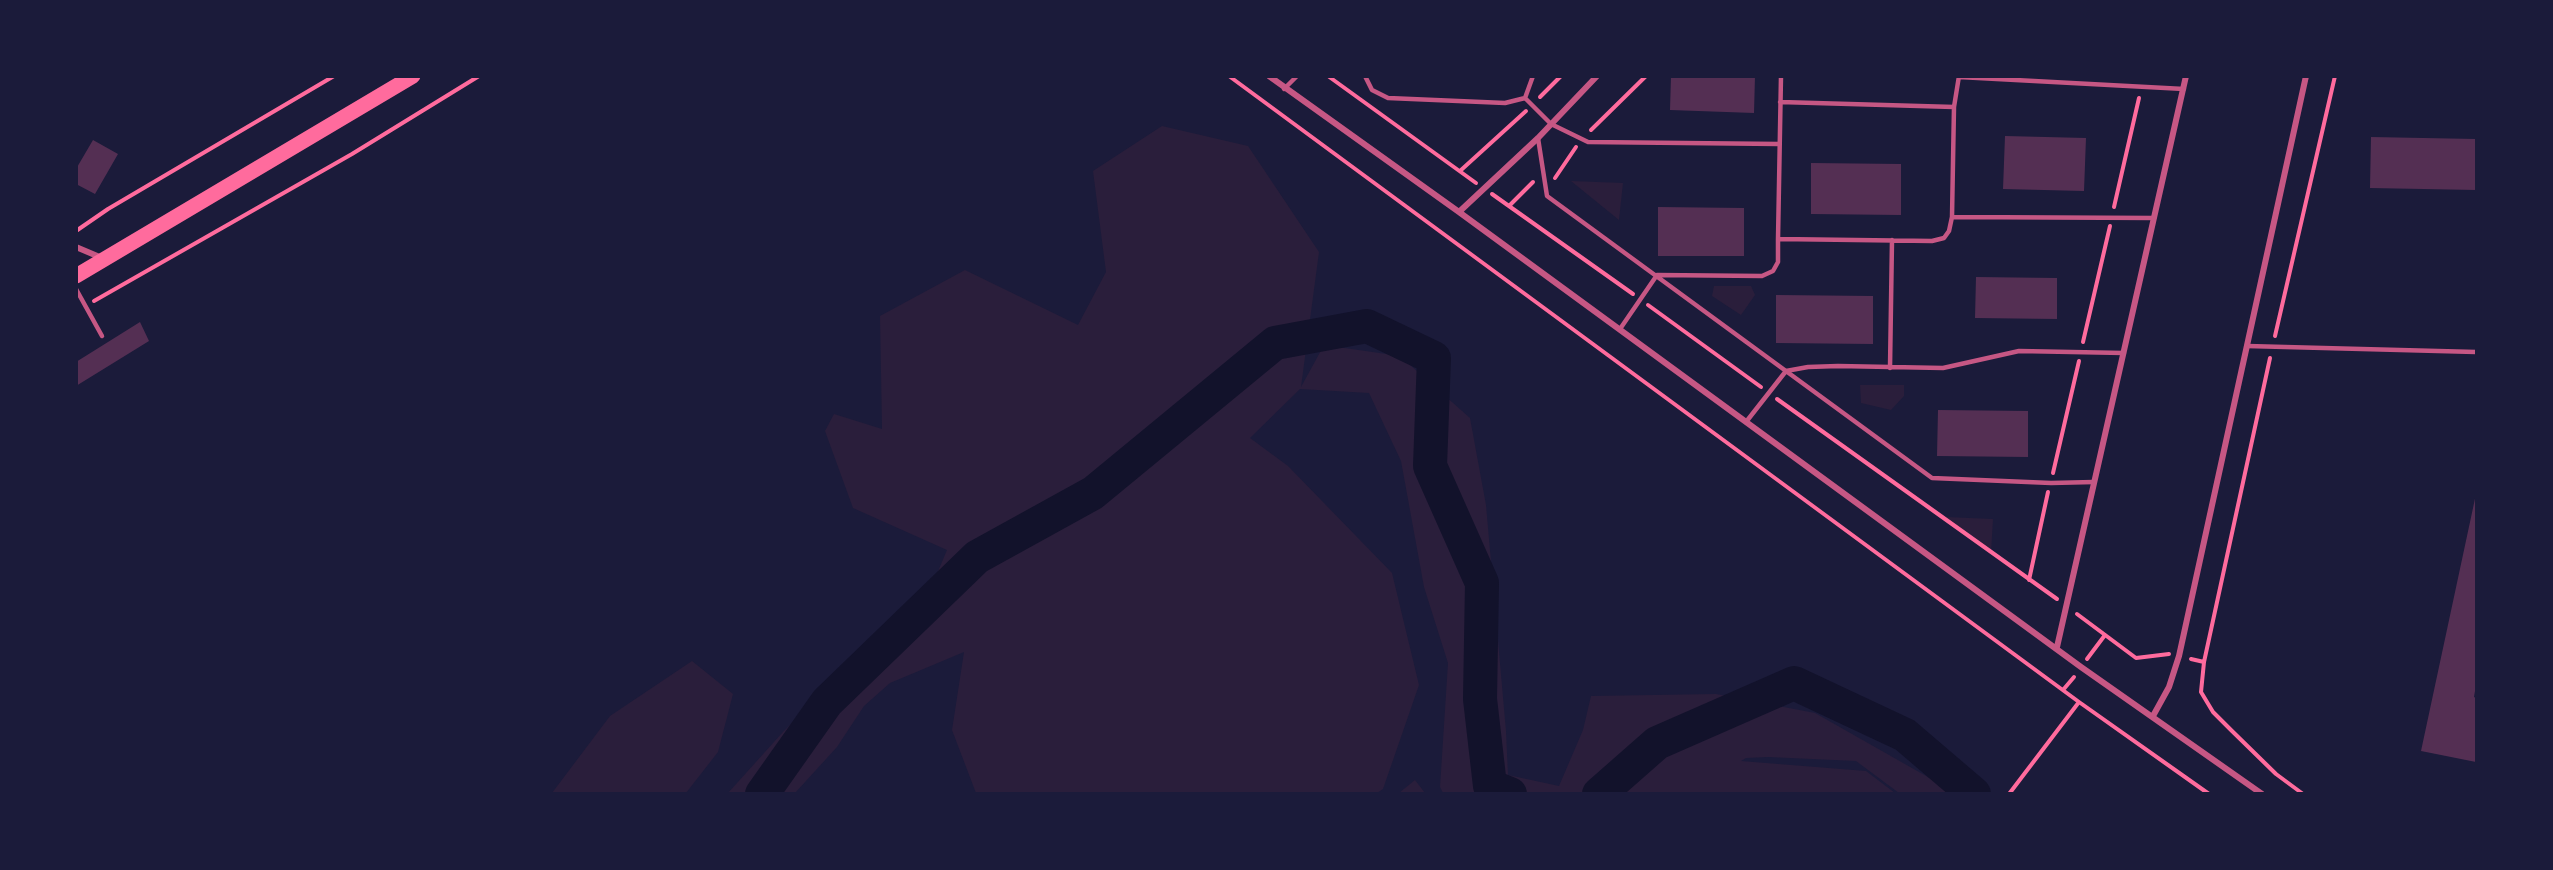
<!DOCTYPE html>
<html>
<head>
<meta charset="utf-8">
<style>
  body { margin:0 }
  #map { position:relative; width:2553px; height:870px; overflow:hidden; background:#1b1b3a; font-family:"Roboto Condensed",sans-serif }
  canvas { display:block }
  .frame { position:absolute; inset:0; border:78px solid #1b1b3a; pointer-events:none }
</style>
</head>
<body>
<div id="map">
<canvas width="2553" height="870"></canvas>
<div class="frame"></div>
</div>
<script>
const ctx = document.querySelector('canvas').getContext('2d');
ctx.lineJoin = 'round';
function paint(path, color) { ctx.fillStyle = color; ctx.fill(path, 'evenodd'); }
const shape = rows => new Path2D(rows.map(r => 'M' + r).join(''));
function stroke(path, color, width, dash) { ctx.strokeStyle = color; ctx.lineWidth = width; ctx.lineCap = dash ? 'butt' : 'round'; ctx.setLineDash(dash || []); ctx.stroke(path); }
paint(shape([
  [1162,126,1248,146,1319,252,1301,387,1324,345,1400,356,1470,418,1486,505,1506,731,1508,775,1559,786,1583,730,1591,696,1716,694,1815,713,1956,793,1899,793,1856,761,1768,757,1746,758,1741,761,1866,771,1895,793,1443,793,1440,787,1448,663,1424,587,1401,461,1369,393,1300,389,1250,438,1288,466,1392,573,1419,685,1383,789,1377,793,976,793,952,730,964,652,890,683,864,706,837,747,795,793,728,793,783,732,887,627,910,638,947,550,853,508,825,431,834,414,882,429,880,316,965,270,1078,325,1106,272,1093,171],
  [1571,181,1623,183,1619,220],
  [1714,286,1751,286,1755,295,1741,315,1712,296],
  [1860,385,1904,385,1904,396,1891,410,1861,403],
  [1946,517,1993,519,1991,553],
  [692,661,733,694,718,752,686,793,552,793,610,716],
  [1415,780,1425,793,1399,793]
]), '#2a1e3b');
stroke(shape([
  [762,794,827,702,977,557,1093,493,1275,343,1367,326,1434,358,1430,466,1482,583,1480,699,1490,786,1510,794],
  [1599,794,1657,743,1794,683,1905,735,1974,794]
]), '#12122b', 34);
paint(shape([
  [1671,76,1755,76,1754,113,1670,110],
  [2005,136,2086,138,2084,191,2003,189],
  [2371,137,2476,139,2476,190,2370,188],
  [93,140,118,154,95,194,76,184,76,169],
  [1811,163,1901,164,1901,215,1811,214],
  [1658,207,1744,208,1744,256,1658,256],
  [1976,277,2057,278,2057,319,1975,318],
  [1776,295,1873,296,1873,344,1776,343],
  [140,322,149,341,76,386,76,362],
  [1938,410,2028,411,2028,457,1937,456],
  [2476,494,2476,685,2474,697,2476,698,2476,762,2421,751]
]), '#542f53');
stroke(shape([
  [1229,76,2079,702,2209,794],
  [1328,76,1476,183],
  [1540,97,1561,76],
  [1591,130,1646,76],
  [1460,171,1526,111],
  [1555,178,1576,147],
  [1492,194,1633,294],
  [1509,206,1533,182],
  [2114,207,2139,98],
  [76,231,108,209,334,76],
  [94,301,352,154,479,76],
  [1648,305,1761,387],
  [2275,336,2335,76],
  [2083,342,2110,226],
  [2270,358,2204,662,2201,692,2213,712,2232,731,2276,774,2303,794],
  [1777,399,2057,599],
  [2053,473,2079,361],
  [2029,580,2048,492],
  [2077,614,2136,658,2169,654],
  [2087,659,2105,635],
  [2191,659,2204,662],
  [2063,690,2074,677],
  [2009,794,2079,702]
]), '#ff6b9d', 4);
stroke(shape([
  [1365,76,1372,90,1388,98,1505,103,1525,98],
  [1781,76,1778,239,1932,241,1944,238,1949,231,1952,217],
  [1959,76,1954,107,1952,217,2154,218],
  [1959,77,2184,89],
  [1284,89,1297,76],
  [1525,98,1551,124,1588,142,1779,144],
  [1525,98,1533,76],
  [1780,102,1954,107],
  [1538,138,1547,196,1932,478,2051,483,2094,482],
  [76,289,102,336],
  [1620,329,1657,275,1762,276,1773,271,1778,262,1778,239],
  [2247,346,2476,352],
  [1890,368,1892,240],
  [1746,422,1786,371,1808,367,1838,366,1943,368,2019,351,2124,353]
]), '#c65784', 4.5);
stroke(shape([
  [1269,76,1459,212,2081,667,2262,794],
  [1459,212,1538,138,1597,76],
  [76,247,102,258],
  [2057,647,2186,76],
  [2153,716,2169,687,2179,656,2306,76]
]), '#c65784', 6);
stroke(shape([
  [76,276,413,76]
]), '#ff6b9d', 15);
</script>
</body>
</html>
